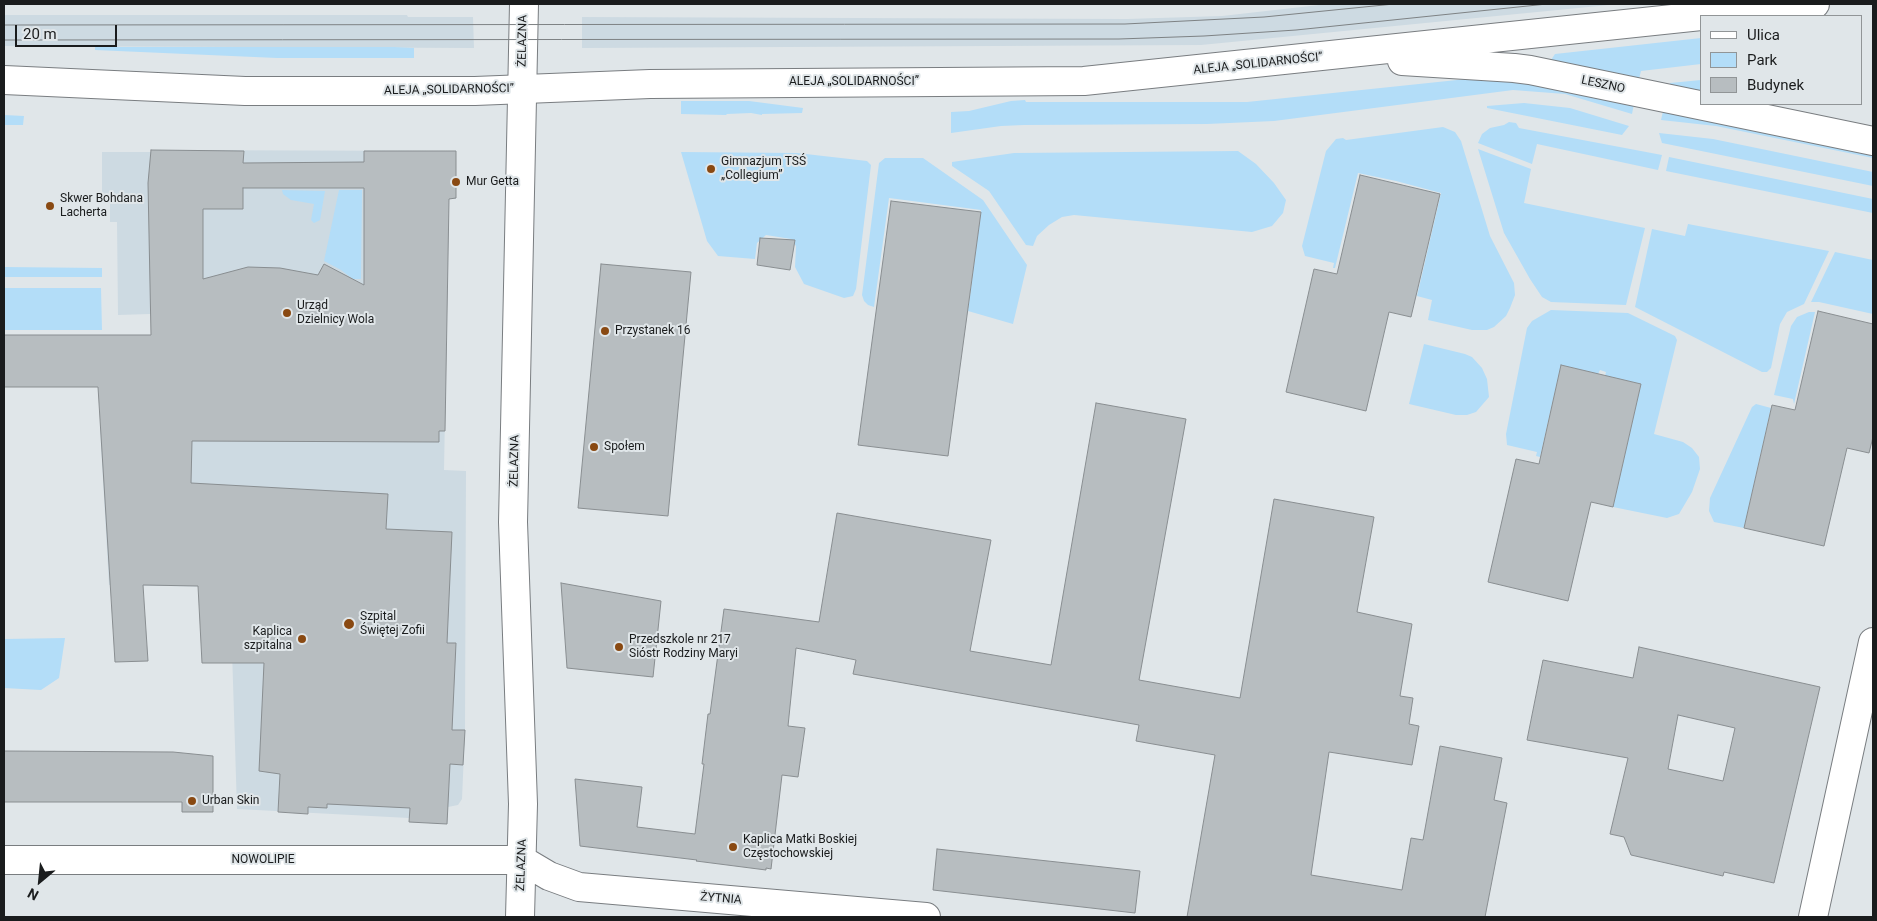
<!DOCTYPE html>
<html>
<head>
<meta charset="utf-8">
<style>
  body { margin:0 }
  #map { position:relative; width:1877px; height:921px; overflow:hidden; background:#e0e6e9; font-family:Roboto,sans-serif }
  canvas { display:block }
  .frame { position:absolute; inset:0; border:5px solid #1a1c1d; pointer-events:none }
  .legend { position:absolute; left:1700px; top:15px; width:162px; height:90px; box-sizing:border-box; background:#e0e6e9; border:1px solid #919597; margin:0; padding:6px 9px; list-style:none; font-size:15px; color:#1a1c1d }
  .legend li { display:flex; align-items:center; gap:10px; height:25px }
  .legend b { width:25px; border:1px solid #919597 }
  .north { position:absolute; left:15px; top:856px; width:50px; height:50px; -webkit-text-stroke:4px #e0e6e9; paint-order:stroke; rotate:208deg; font-size:14px; font-weight:700; line-height:20px; text-align:center; color:#1a1c1d }
  .north::after { content:''; display:block; margin:auto; width:18px; height:22px; background:#1a1c1d; clip-path:polygon(50% 0,100% 100%,50% 72%,0 100%) }
  .scale { position:absolute; left:15px; top:25px; width:102px; height:22px; box-sizing:border-box; border:2px solid #1a1c1d; border-top:0; padding-left:6px; font-size:15px; line-height:18px; white-space:nowrap; color:#1a1c1d; -webkit-text-stroke:4px #e0e6e9; paint-order:stroke }
</style>
</head>
<body>
<div id="map">
<canvas width="1877" height="921"></canvas>
<div class="frame"></div>
<ul class="legend">
<li><b style="height:6px;background:#fff"></b>Ulica</li>
<li><b style="height:14px;background:#b3ddf8"></b>Park</li>
<li><b style="height:14px;background:#b7bdc0"></b>Budynek</li>
</ul>
<div class="north">N</div>
<div class="scale">20 m</div>
</div>
<script>
const ctx = document.querySelector('canvas').getContext('2d');
ctx.lineJoin = 'round';
function paint(path, color) { ctx.fillStyle = color; ctx.fill(path, 'evenodd'); }
const shape = rows => new Path2D(rows.map(r => 'M' + r).join(''));
function stroke(path, color, width, dash) { ctx.strokeStyle = color; ctx.lineWidth = width; ctx.lineCap = dash ? 'butt' : 'round'; ctx.setLineDash(dash || []); ctx.stroke(path); }
function write(font, color, halo, rows, align = 'center') {
  ctx.font = font + ' Roboto,sans-serif'; ctx.lineWidth = 4; ctx.setLineDash([]); ctx.textBaseline = 'middle'; ctx.strokeStyle = halo; ctx.fillStyle = color; for (const [text, x, y, turn = 0] of rows) {
    ctx.save(); ctx.translate(x, y); ctx.rotate((+turn || 0) * Math.PI / 180); ctx.textAlign = isNaN(turn) ? turn : align; if (halo) ctx.strokeText(text, 0, 0); ctx.fillText(text, 0, 0); ctx.restore();
  }
}
paint(shape([
  [1328,4,1619,4,1201,45,582,48,582,17,1127,19,1222,16],
  [4,15,407,15,408,17,473,17,474,48,4,46],
  [152,150,456,151,456,199,449,199,444,470,466,471,465,730,462,799,458,805,448,807,447,824,409,822,409,818,237,809,230,587,109,585,100,427,131,425,190,412,150,314,118,315,117,222,110,222,110,201,102,201,102,152,151,152]
]), '#cddae2');
paint(shape([
  [1701,38,1701,64,1641,71,1639,79,1552,62,1551,60,1555,54],
  [95,47,394,47,414,48,414,58,277,58,95,50],
  [1476,78,1503,78,1634,104,1632,114,1565,94,1513,90,1274,121,1207,124,1024,125,1001,126,951,133,951,112,969,111,1011,101,1025,100,1026,102,1247,102],
  [1701,80,1701,92,1670,86,1670,83],
  [681,101,749,101,803,108,802,113,762,114,762,115,751,113,727,114,726,115,681,114],
  [1524,103,1570,108,1629,126,1622,135,1487,108,1487,106],
  [1664,107,1873,150,1873,158,1716,126,1661,120],
  [4,115,24,116,23,125,4,125],
  [1509,122,1516,123,1519,128,1662,155,1658,170,1537,144,1532,164,1478,143,1482,134,1490,128,1504,125],
  [1443,127,1455,132,1461,141,1490,236,1514,283,1515,295,1510,308,1506,316,1494,327,1487,330,1472,330,1428,320,1432,300,1417,296,1441,193,1396,181,1358,173,1335,268,1333,268,1334,263,1305,256,1302,246,1326,151,1336,139,1343,138,1346,140],
  [1659,133,1713,139,1873,172,1873,186,1662,143],
  [1478,149,1531,169,1524,203,1645,228,1626,305,1551,302,1542,297,1530,279,1504,233],
  [1238,151,1256,164,1274,183,1286,200,1283,213,1272,226,1252,232,1074,215,1062,217,1049,225,1037,236,1033,246,1026,245,989,191,952,166,952,162,1014,153],
  [681,152,797,153,867,161,871,165,856,289,853,296,844,298,804,284,795,267,796,246,791,239,766,235,757,243,755,259,718,256,707,241],
  [1669,157,1873,199,1873,213,1666,171],
  [885,158,923,158,983,200,1027,265,1013,324,968,311,981,210,889,198,874,307,868,305,864,301,862,295,879,163],
  [282,190,325,191,320,220,314,223,311,220,314,204,291,200,283,194],
  [339,190,362,190,361,279,353,279,341,270,324,261],
  [1688,224,1829,251,1804,304,1787,312,1780,324,1771,368,1767,372,1762,372,1635,307,1652,229,1685,236],
  [1835,252,1873,260,1873,314,1819,302,1811,302],
  [4,267,102,268,102,277,4,277],
  [4,288,101,288,102,330,4,330],
  [1551,310,1628,313,1675,336,1677,340,1654,434,1683,442,1692,448,1699,457,1700,469,1692,492,1679,514,1667,518,1613,507,1641,384,1605,376,1606,372,1600,370,1598,374,1561,365,1540,457,1536,456,1537,452,1507,445,1506,434,1527,328,1532,321],
  [1809,312,1815,312,1794,404,1793,399,1774,395,1791,326,1797,317],
  [1424,344,1465,354,1472,357,1482,368,1487,379,1489,397,1476,412,1467,415,1456,415,1409,404],
  [1756,404,1771,408,1744,528,1714,522,1709,511,1710,498,1752,407],
  [65,638,59,678,41,690,4,688,4,639]
]), '#b3ddf8');
const building = shape([
  [151,150,244,151,243,163,364,162,364,151,456,151,456,198,449,199,445,431,439,431,439,442,192,441,191,483,388,494,386,529,452,532,447,643,456,643,452,730,465,730,463,765,450,764,447,824,409,822,410,808,327,804,327,808,308,807,308,814,278,812,280,774,259,771,264,663,202,663,198,586,143,585,148,661,115,662,98,387,4,387,4,335,151,335,148,183,151,150],
  [243,188,364,188,364,285,324,264,318,275,280,268,248,267,203,279,203,209,243,209,243,188],
  [1360,175,1440,194,1411,317,1389,312,1366,411,1286,392,1314,269,1337,274,1360,175],
  [891,201,981,212,948,456,858,445,891,201],
  [760,238,795,240,790,270,757,265,760,238],
  [601,264,691,272,668,516,578,508,601,264],
  [1818,311,1873,324,1873,437,1869,453,1847,448,1824,546,1744,528,1772,405,1795,410,1818,311],
  [1561,365,1641,384,1613,507,1591,502,1568,601,1488,582,1516,459,1539,464,1561,365],
  [1096,403,1186,419,1139,680,1240,698,1274,499,1374,517,1357,612,1412,624,1400,696,1413,698,1409,724,1419,726,1412,765,1329,752,1311,875,1402,890,1411,838,1423,840,1440,746,1502,758,1494,800,1507,803,1485,917,1187,917,1215,755,1136,741,1139,725,853,674,856,660,796,648,788,726,805,728,798,777,782,775,771,869,766,868,766,870,696,861,697,860,580,846,575,779,642,787,637,827,695,834,704,764,702,764,708,714,710,714,724,609,819,622,837,513,991,540,970,651,1051,665,1096,403],
  [561,583,661,601,653,677,567,668,561,583],
  [1639,647,1820,687,1774,883,1724,872,1723,876,1631,855,1624,837,1610,834,1628,758,1527,740,1543,660,1633,678,1639,647],
  [1678,715,1735,728,1723,781,1668,769,1678,715],
  [4,751,173,752,213,756,213,812,182,812,182,802,4,802,4,751],
  [937,849,1140,871,1135,913,933,890,937,849]
]);
paint(building, '#b7bdc0');
stroke(building, '#898e91', 1);
const minor = shape([
  [4,860,522,860,549,876,579,887,926,917],
  [520,917,523,804,513,522,524,4],
  [1813,917,1873,642]
]);
const major = shape([
  [1702,16,1815,4],
  [1402,61,1514,68,1530,70,1873,141],
  [4,80,245,91,475,91,650,84,1084,81,1701,16]
]);
stroke(minor, '#797d80', 30);
stroke(major, '#797d80', 30);
stroke(minor, '#fff', 28);
stroke(major, '#fff', 28);
stroke(shape([
  [4,25,1125,24,1264,17,1394,4],
  [4,40,1119,39,1204,36,1296,30,1547,4]
]), '#7e8284', 1);
for (const [x, y, r, color] of [
  [711,169,5,"#894912"],
  [456,182,5,"#894912"],
  [50,206,5,"#894912"],
  [287,313,5,"#894912"],
  [605,331,5,"#894912"],
  [594,447,5,"#894912"],
  [349,624,6,"#894912"],
  [302,639,5,"#894912"],
  [619,647,5,"#894912"],
  [192,801,5,"#894912"],
  [733,847,5,"#894912"]
]) { const dot = new Path2D(); dot.arc(x, y, r, 0, 2 * Math.PI); ctx.fillStyle = color; ctx.fill(dot); stroke(dot, '#e0e6e9', 2); }
write('12px', '#1a1c1d', '#e0e6e9', [
  ["ŻELAZNA",523,41,-89],
  ["ALEJA „SOLIDARNOŚCI”",1258,64,-6],
  ["ALEJA „SOLIDARNOŚCI”",854,82],
  ["LESZNO",1603,85,12],
  ["ALEJA „SOLIDARNOŚCI”",449,90,-1],
  ["ŻELAZNA",515,461,-89],
  ["NOWOLIPIE",263,860],
  ["ŻELAZNA",522,865,-88],
  ["ŻYTNIA",721,899,5]
]);
write('12px', '#1a1c1d', '#e0e6e9', [
  ["Gimnazjum TSŚ",721,162],
  ["„Collegium”",721,176],
  ["Mur Getta",466,182],
  ["Skwer Bohdana",60,199],
  ["Lacherta",60,213],
  ["Urząd",297,306],
  ["Dzielnicy Wola",297,320],
  ["Przystanek 16",615,331],
  ["Społem",604,447],
  ["Szpital",360,617],
  ["Świętej Zofii",360,631],
  ["Kaplica",292,632,"right"],
  ["szpitalna",292,646,"right"],
  ["Przedszkole nr 217",629,640],
  ["Sióstr Rodziny Maryi",629,654],
  ["Urban Skin",202,801],
  ["Kaplica Matki Boskiej",743,840],
  ["Częstochowskiej",743,854]
], 'left');
</script>
</body>
</html>
